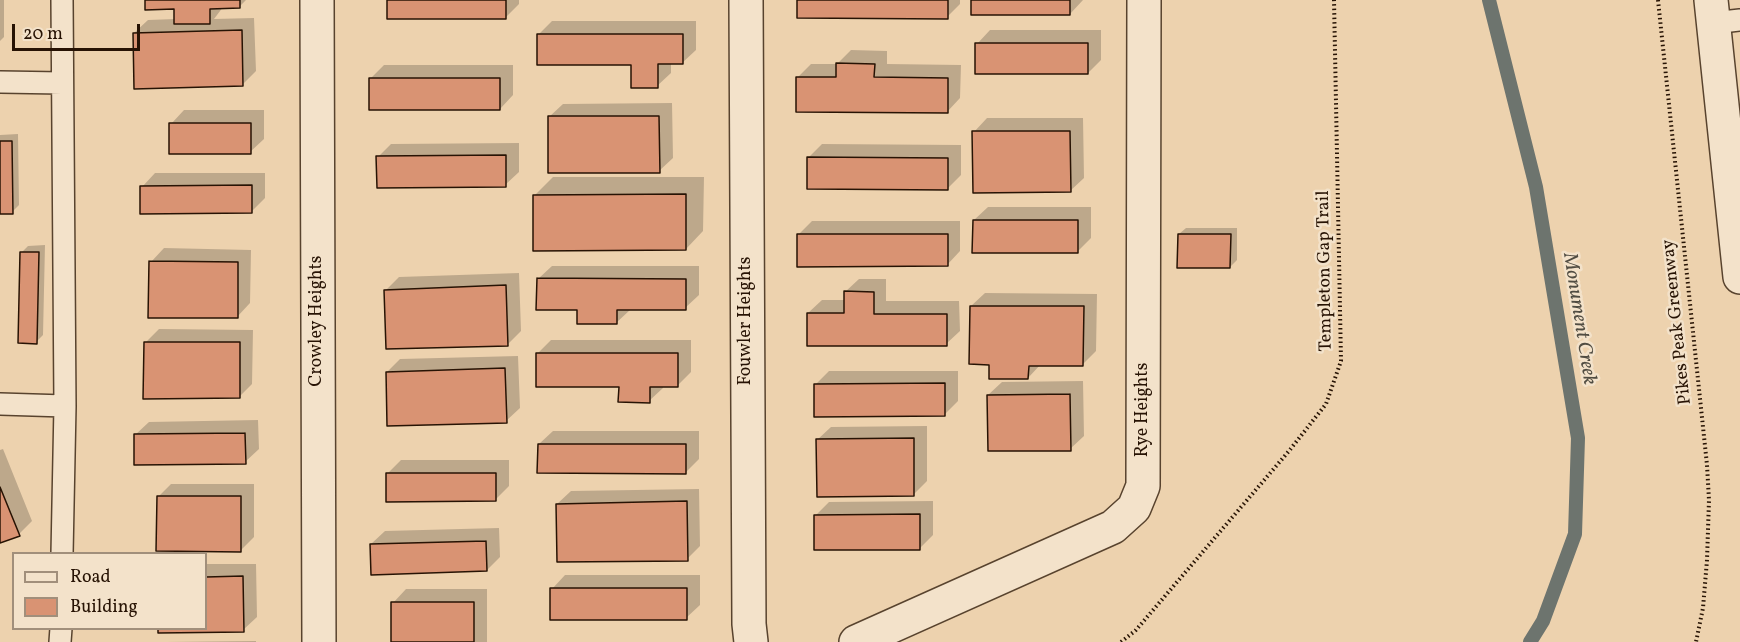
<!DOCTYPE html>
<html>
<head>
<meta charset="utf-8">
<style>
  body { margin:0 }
  #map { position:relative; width:1740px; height:642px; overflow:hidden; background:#edd2ae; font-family:Vollkorn,serif }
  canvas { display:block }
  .legend { position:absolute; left:12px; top:552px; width:195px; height:78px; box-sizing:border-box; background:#f3e2ca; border:2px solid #a18f7b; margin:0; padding:8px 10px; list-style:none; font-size:18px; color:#271304 }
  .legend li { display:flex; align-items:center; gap:12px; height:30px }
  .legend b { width:30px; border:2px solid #a18f7b }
  .scale { position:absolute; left:12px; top:24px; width:128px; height:27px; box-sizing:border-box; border:3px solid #271304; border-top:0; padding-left:8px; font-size:18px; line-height:21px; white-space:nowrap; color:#271304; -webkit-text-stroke:4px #f3e2ca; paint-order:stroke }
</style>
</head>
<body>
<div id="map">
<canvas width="1740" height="642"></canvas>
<ul class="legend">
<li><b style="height:8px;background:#f3e2ca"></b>Road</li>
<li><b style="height:16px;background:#d99373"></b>Building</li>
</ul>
<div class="scale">20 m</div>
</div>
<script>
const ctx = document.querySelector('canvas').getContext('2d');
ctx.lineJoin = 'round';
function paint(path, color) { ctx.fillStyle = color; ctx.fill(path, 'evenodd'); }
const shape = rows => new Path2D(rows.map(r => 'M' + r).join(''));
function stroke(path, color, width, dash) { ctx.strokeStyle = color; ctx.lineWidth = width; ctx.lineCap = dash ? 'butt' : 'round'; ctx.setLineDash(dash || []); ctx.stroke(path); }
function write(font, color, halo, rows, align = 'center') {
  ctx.font = font + ' Vollkorn,serif'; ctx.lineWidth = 5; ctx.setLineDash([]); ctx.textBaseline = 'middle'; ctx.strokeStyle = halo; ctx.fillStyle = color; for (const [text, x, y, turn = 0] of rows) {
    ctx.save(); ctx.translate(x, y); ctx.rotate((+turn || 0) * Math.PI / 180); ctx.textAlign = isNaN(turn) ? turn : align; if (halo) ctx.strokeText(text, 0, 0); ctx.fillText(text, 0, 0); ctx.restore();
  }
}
paint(shape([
  [0,0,4,0,4,37,0,41],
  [147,0,246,0,239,7,223,7,214,19,254,18,256,71,242,85,134,33,148,20,176,19,176,8],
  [389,0,519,0,519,4,506,17],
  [798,0,960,0,960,4,947,17],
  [972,0,1083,0,1070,14],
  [552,21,696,21,696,50,682,63,671,63,671,73,657,86,632,63,539,34],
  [990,30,1101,30,1101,60,1088,73,977,44],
  [851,50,887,51,887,64,961,65,960,98,947,112,798,77,811,64,837,64],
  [384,65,513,65,513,95,500,109,371,78],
  [672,103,673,158,659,171,549,117,563,104],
  [184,110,264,110,264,139,250,152,171,124],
  [987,118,1083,118,1084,178,1070,191,974,132],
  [18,134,19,205,12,212,0,212,0,135],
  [519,143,519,172,505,185,378,157,391,144],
  [822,144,961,145,961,175,947,189,809,157],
  [155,173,265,173,265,198,251,212,142,187],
  [553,177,704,177,703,231,686,249,535,195],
  [988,207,1091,207,1091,238,1078,251,974,220],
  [812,221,960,221,960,251,947,265,798,235],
  [1186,228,1237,228,1237,260,1230,267,1179,234],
  [45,245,43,335,36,342,21,253,28,246],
  [164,248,251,250,250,303,237,317,151,262],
  [552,266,699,266,699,295,685,308,630,310,616,323,578,308,538,279],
  [519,273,521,331,508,344,386,290,399,277],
  [859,279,886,279,886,301,959,301,960,331,946,344,808,313,822,300,845,300,845,292],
  [985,293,1097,294,1096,351,1083,364,1041,364,1028,378,991,363,971,306],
  [159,329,253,330,252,384,239,397,145,343],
  [551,340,691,340,691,372,677,386,663,386,663,388,649,401,620,385,538,353],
  [518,356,520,408,506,421,387,372,400,359],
  [829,371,958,371,958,401,945,414,815,385],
  [1083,381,1084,436,1070,449,988,395,1002,382],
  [258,420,259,449,245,462,135,435,149,422],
  [927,426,927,481,914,494,817,440,831,427],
  [553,431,699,431,699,459,686,472,539,444],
  [3,449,32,521,19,534,0,542,0,450],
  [401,460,509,460,509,486,495,500,387,474],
  [171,484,254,484,254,537,241,550,158,497],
  [699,489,700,546,687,559,557,504,571,491],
  [933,501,933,535,920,548,816,515,829,502],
  [499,528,500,557,487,570,371,544,385,531],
  [206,564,256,564,257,617,243,630,206,628],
  [565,575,700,575,700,605,686,618,552,589],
  [406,589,487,589,487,642,393,642,393,603],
  [256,641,256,642,166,642]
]), '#0003');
stroke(shape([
  [1489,0,1536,187,1578,438,1575,534,1543,621,1530,642]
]), '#6d746e', 14);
const building = shape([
  [145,0,240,0,240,8,210,9,210,24,174,24,174,9,145,10,145,0],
  [387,0,506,0,506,19,387,19,387,0],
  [797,0,948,0,948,19,797,18,797,0],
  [971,0,1070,0,1070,15,971,15,971,0],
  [242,30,243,86,134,89,133,33,242,30],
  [537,34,683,34,683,64,658,64,658,88,631,88,631,65,537,65,537,34],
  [975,43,1088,43,1088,74,975,74,975,43],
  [836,63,875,64,874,77,948,78,948,113,796,112,796,77,836,77,836,63],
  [369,78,500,78,500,110,369,110,369,78],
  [548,116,659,116,660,173,548,173,548,116],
  [169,123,251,123,251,154,169,154,169,123],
  [972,131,1070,131,1071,192,973,193,972,131],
  [0,141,12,141,13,214,0,214,0,141],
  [506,155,506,187,377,188,376,156,506,155],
  [807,157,948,158,948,190,807,189,807,157],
  [252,185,252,213,140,214,140,186,252,185],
  [686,194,686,250,533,251,533,195,686,194],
  [973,220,1078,220,1078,253,972,253,973,220],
  [797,234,948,234,948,266,797,267,797,234],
  [1178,234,1231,234,1230,268,1177,268,1178,234],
  [20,252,39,252,37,344,18,343,20,252],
  [149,261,238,262,238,318,148,318,149,261],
  [537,278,686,279,686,310,617,310,617,324,577,324,577,310,536,310,537,278],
  [506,285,508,346,386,349,384,290,506,285],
  [844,291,874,292,874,314,947,314,947,346,807,346,807,313,844,313,844,291],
  [970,306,1084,306,1083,366,1029,366,1028,379,989,379,989,365,969,364,970,306],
  [144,342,240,342,240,398,143,399,144,342],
  [536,353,678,353,678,387,650,387,650,403,618,402,619,387,536,387,536,353],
  [505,368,507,423,387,426,386,372,505,368],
  [945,383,945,416,814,417,814,384,945,383],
  [1070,394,1071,451,988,451,987,395,1070,394],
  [245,433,246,464,134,465,134,434,245,433],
  [914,438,914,496,817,497,816,439,914,438],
  [538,444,686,444,686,474,537,473,538,444],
  [386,473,496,473,496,501,386,502,386,473],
  [0,487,20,536,0,543,0,487],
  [157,496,241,496,241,552,156,551,157,496],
  [687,501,688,561,557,562,556,504,687,501],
  [920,514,920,550,814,550,814,515,920,514],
  [486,541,487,571,371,575,370,544,486,541],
  [243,576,244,632,158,633,158,628,206,628,206,577,243,576],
  [550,588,687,588,687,620,550,620,550,588],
  [391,602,474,602,474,642,391,642,391,602]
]);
paint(building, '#d99373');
stroke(building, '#271304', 1.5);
const service = shape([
  [1713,23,1740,20],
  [0,82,62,83],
  [0,404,65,406],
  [62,554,65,406,62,0],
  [60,642,61,628]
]);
const minor = shape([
  [317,0,319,642],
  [746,0,749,624,751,642],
  [856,642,1113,527,1134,508,1143,486,1144,0]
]);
const tertiary = shape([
  [1711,0,1740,277]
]);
stroke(service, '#58432e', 24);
stroke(minor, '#58432e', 36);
stroke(tertiary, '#58432e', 36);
stroke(shape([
  [1658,0,1707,465,1709,500,1707,560,1703,608,1696,642],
  [1121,642,1136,630,1289,451,1326,404,1341,361,1334,0]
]), '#271304', 4, [1.5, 3]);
stroke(service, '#f3e2ca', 21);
stroke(minor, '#f3e2ca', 33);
stroke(tertiary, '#f3e2ca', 33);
write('18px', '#271304', '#f3e2ca', [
  ["Templeton Gap Trail",1326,271,-91],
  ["Crowley Heights",318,321,-90],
  ["Fouwler Heights",747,321,-90],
  ["Pikes Peak Greenway",1678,322,-96],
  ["Rye Heights",1144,410,-90]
]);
write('italic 20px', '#504c42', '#f3e2ca', [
  ["Monument Creek",1578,319,81]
]);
</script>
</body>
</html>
